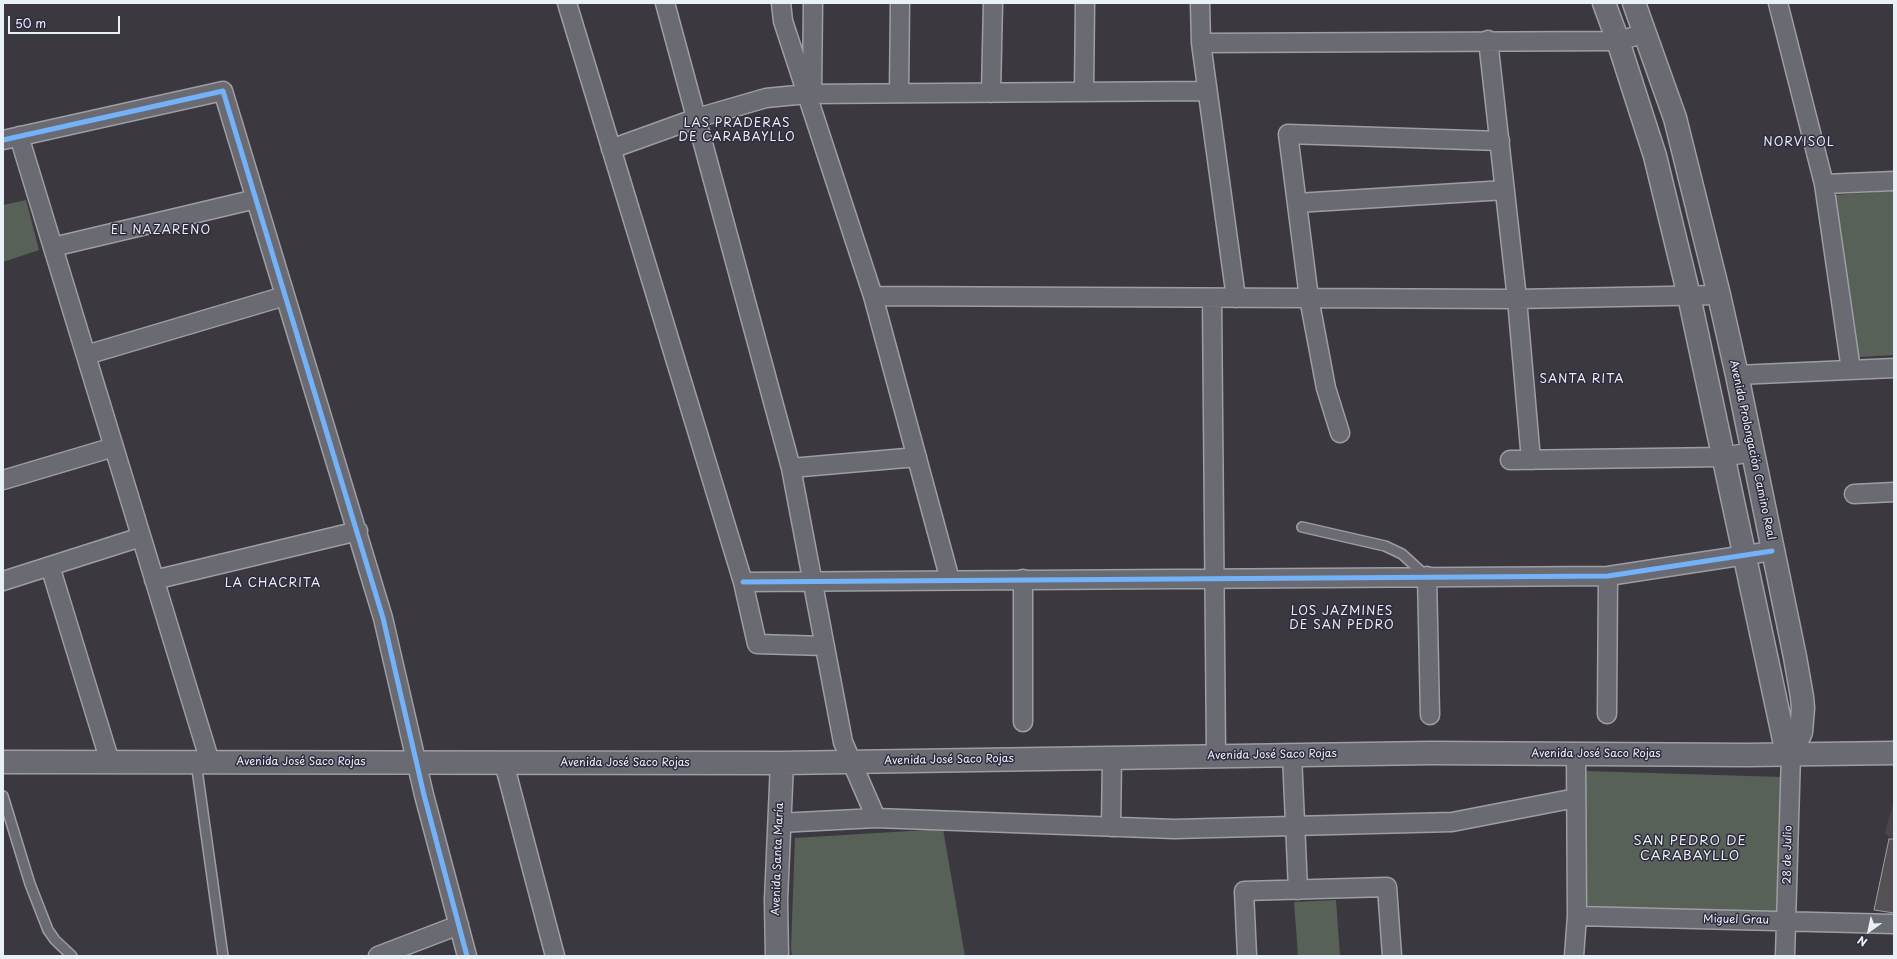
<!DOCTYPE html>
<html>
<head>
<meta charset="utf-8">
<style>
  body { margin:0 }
  #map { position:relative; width:1897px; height:959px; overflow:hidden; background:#3c3840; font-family:"Playpen Sans",sans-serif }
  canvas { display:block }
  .frame { position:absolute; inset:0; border:4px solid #e8f1f8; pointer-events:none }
  .north { position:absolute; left:1849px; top:911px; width:40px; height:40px; -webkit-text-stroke:3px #2f2a3d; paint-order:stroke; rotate:213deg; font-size:11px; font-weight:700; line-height:16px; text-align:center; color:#e8f1f8 }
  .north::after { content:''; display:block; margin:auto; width:14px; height:18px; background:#e8f1f8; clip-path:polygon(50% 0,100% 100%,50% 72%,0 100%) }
  .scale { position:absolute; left:8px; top:16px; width:112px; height:18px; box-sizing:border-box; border:2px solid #e8f1f8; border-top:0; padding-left:5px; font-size:12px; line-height:14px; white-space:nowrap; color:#e8f1f8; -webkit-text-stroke:3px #2f2a3d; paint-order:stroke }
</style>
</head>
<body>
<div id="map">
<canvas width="1897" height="959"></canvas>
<div class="frame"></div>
<div class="north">N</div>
<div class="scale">50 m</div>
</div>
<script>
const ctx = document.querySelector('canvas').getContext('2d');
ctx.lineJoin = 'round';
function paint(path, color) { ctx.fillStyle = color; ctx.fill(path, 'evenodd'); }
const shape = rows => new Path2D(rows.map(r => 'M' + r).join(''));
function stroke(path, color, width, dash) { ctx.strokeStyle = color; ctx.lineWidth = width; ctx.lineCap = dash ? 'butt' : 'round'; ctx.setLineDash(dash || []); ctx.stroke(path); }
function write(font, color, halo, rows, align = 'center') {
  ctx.font = font + ' "Playpen Sans",sans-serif'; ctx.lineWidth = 3; ctx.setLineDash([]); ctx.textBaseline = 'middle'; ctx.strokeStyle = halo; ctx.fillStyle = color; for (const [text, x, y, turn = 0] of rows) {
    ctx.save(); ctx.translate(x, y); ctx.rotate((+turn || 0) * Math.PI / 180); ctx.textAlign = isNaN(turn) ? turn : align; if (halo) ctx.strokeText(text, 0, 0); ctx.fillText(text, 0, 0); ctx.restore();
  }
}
paint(shape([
  [1894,800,1894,838,1889,837,1885,833]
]), '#4c444c');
paint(shape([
  [1894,191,1894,355,1859,357,1834,195],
  [26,200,39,250,3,262,3,205],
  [1586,771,1782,777,1779,915,1583,910],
  [943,829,965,956,792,956,791,948,795,838],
  [1336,900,1340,956,1298,956,1294,902]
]), '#586157');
const building = shape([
  [1889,839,1894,839,1894,913,1874,910,1889,839]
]);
paint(building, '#545053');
stroke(building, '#9d9da2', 1);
const lane = shape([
  [1302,527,1385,546,1402,554,1426,576],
  [196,762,223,956],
  [3,796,30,884,48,930,55,940,72,956]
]);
const street = shape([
  [567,3,743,582,757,644,825,646],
  [665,3,791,468,843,742,876,818],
  [781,3,783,21,873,296,950,580],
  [1200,3,1201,43,1236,298],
  [1778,3,1824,184,1851,370],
  [1488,40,1517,299,1531,460],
  [1201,43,1618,41,1646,33],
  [1084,92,1085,3],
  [812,93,813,3],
  [899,93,900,3],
  [991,93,993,3],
  [19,136,210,762],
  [3,140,223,91,383,618,424,795,467,956],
  [611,149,697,118,766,98,807,94,1207,91],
  [1824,184,1894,181],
  [1297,203,1505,190],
  [53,247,256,199],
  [873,296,1517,299,1719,295],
  [1212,298,1216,756],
  [86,355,285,296],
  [1737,375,1894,368],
  [1340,433,1326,388,1309,298,1288,134,1500,141],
  [1510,460,1722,457,1753,452],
  [791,468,917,457],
  [3,480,114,447],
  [1854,494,1894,492],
  [50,566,110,762],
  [1427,576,1430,715],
  [1023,579,1023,722],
  [154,580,358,531],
  [3,581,141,537],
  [743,582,1608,576,1772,551],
  [1607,714,1608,576],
  [1292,755,1298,890],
  [504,763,555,956],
  [779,823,876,818,1174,829,1452,822,1576,798],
  [1111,827,1112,757],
  [1577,916,1894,924],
  [378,956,459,925],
  [1247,956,1244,891,1387,887,1392,956],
  [1574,956,1577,916,1576,753],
  [1785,956,1791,754]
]);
const secondary = shape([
  [1604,3,1618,41,1655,156,1689,296,1784,740,1791,754],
  [1634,3,1675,118,1719,295,1737,375,1795,657,1802,697,1803,708,1801,732,1791,754],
  [3,762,782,763,1431,753,1747,755,1894,753],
  [777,956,776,900,782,763]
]);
stroke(lane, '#9d9da2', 12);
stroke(street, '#9d9da2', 21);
stroke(secondary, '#9d9da2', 25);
stroke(lane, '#6a6b72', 9);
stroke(street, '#6a6b72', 18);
stroke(secondary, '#6a6b72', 22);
stroke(shape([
  [3,140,223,91,383,618,424,795,467,956],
  [743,582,1608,576,1772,551]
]), '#73b2f8', 5);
write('11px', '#e8f1f8', '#2f2a3d', [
  ["Avenida Prolongación Camino Real",1752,450,78],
  ["Avenida José Saco Rojas",1596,754],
  ["Avenida José Saco Rojas",1272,755,-1],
  ["Avenida José Saco Rojas",949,760,-1],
  ["Avenida José Saco Rojas",301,762],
  ["Avenida José Saco Rojas",625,763],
  ["28 de Julio",1788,855,-89],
  ["Avenida Santa María",778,859,-88],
  ["Miguel Grau",1736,920,1]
]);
ctx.letterSpacing = '1px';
write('12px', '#e8f1f8', '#2f2a3d', [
  ["LAS PRADERAS",737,124],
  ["DE CARABAYLLO",737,138],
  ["NORVISOL",1799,143],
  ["EL NAZARENO",161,231],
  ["SANTA RITA",1582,380],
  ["LA CHACRITA",273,584],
  ["LOS JAZMINES",1342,612],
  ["DE SAN PEDRO",1342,626]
]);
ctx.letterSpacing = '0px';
ctx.letterSpacing = '1px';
write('13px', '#e8f1f8', '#2f2a3d', [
  ["SAN PEDRO DE",1690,841],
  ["CARABAYLLO",1690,856]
]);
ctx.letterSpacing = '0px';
</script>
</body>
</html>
